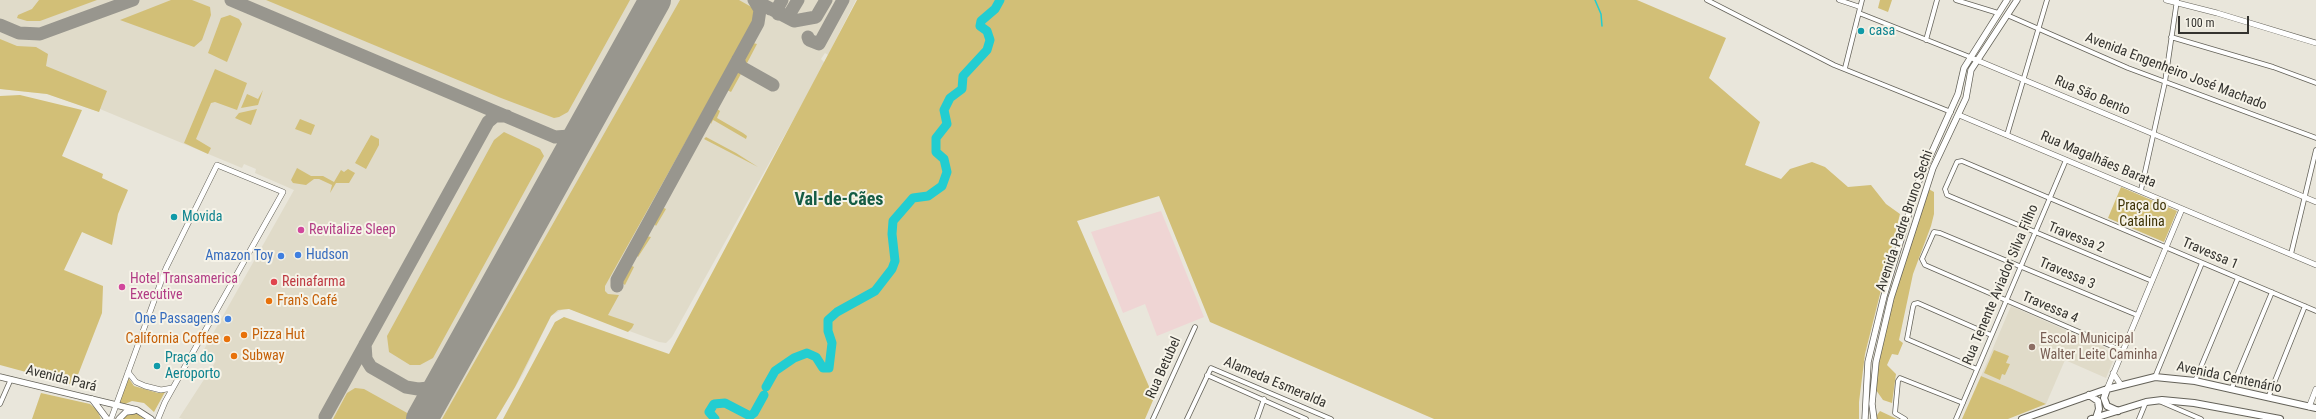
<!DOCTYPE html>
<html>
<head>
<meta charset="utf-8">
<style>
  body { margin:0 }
  #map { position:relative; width:2316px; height:419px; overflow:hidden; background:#e9e6db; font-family:"Roboto Condensed",sans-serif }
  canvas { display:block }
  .scale { position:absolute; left:2178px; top:16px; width:71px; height:18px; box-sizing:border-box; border:2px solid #34332f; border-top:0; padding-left:5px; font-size:12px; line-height:14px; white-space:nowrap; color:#34332f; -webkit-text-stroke:3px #f6f3e8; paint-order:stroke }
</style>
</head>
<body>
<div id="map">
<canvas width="2316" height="419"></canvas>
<div class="scale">100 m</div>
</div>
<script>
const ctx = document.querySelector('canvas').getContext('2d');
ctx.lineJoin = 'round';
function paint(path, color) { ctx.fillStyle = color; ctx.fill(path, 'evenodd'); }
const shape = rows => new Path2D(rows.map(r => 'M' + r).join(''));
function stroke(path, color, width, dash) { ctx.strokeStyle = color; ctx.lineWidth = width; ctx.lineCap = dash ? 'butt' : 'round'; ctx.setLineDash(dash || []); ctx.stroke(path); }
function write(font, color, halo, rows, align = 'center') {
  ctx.font = font + ' "Roboto Condensed",sans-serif'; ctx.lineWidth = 4; ctx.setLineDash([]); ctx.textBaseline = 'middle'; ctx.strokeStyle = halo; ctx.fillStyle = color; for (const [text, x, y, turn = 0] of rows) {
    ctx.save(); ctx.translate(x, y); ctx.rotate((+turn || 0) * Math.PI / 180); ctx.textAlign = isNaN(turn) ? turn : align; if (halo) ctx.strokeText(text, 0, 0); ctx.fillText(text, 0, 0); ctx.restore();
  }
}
paint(shape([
  [0,0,856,0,828,55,825,53,821,59,825,63,672,337,666,343,659,342,570,309,563,309,551,316,523,374,496,419,183,419,179,418,216,361,202,353,294,190,255,173,256,169,244,164,242,168,100,109,99,112,47,94,0,89],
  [2011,306,2104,347,2106,350,2116,354,2106,378,2065,360,2046,404,1981,376]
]), '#e0dbc9');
paint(shape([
  [1161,211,1204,317,1157,336,1145,304,1123,313,1091,232]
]), '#efd5d4');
paint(shape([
  [39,0,97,0,40,21,27,21,17,18,18,15,32,9],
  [171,0,192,0,210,7,211,15,202,40,194,47,120,20],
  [266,0,630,0,568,112,559,117,554,118,501,98],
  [680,0,739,0,755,9,756,16,605,286,605,291,608,294,619,295,608,315,634,324,632,328,628,332,569,309,558,310,551,316,515,387,496,419,442,419],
  [857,0,1637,0,1726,38,1709,78,1760,122,1745,165,1781,179,1790,169,1812,162,1825,167,1848,187,1871,185,1886,204,1900,214,1865,354,1859,402,1859,419,1434,419,1210,322,1159,196,1077,221,1154,398,1145,419,503,419,555,322,564,317,669,354],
  [1880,0,1892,0,1888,12,1878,8],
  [230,15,239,19,242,24,227,62,208,53,221,18],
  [0,39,17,46,36,47,48,54,46,66,107,91,99,112,47,94,0,89],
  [753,43,757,44,746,65,742,61],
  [215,69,247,83,237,110,215,102,211,103,196,139,211,148,208,154,184,143],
  [737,71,742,72,731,92,727,90],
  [263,90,258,105,241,108,247,94,258,99],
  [20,95,82,110,62,156,103,174,102,178,128,190,118,214,112,245,82,232,64,270,103,286,102,313,74,385,0,365,0,96],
  [257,109,251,125,235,118,239,113],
  [717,109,720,111,717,118,743,133,747,136,746,139,715,121,713,120,711,124,710,120],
  [300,119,315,125,311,135,295,129],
  [504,132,540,149,544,156,433,358,420,365,410,365,389,352,387,336,494,140],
  [371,135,379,139,379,145,366,169,355,163],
  [706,137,736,153,758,167,704,139],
  [297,168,311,176,323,176,334,182,341,170,344,172,348,169,355,173,349,183,336,183,330,193,332,185,319,179,314,179,306,185,293,183,291,180],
  [1925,187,1934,192,1934,214,1931,226,1913,274,1899,340,1903,343,1898,355,1892,354,1887,365,1896,374,1892,403,1883,400,1876,390,1875,376,1886,320],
  [2121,187,2177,211,2164,242,2108,218],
  [662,207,666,209,656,226,653,222],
  [646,236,651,237,638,257,636,255],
  [630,265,634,267,625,285,621,282],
  [1994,350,2009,356,2006,363,2010,364,2005,375,2002,374,2000,380,1984,373],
  [1981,376,2010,388,2046,404,2008,419,1962,419],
  [128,377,134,386,158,393,165,392,154,412,144,403,132,401,125,404,119,403],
  [355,388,364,389,409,414,406,419,333,419,347,393],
  [41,393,90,404,97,410,101,419,32,419],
  [1880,411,1897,419,1874,419],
  [132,413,137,414,144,419,122,419,126,415]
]), '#d2bf77');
stroke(shape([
  [1595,0,1601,14,1602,26]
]), '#22cdd1', 1.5);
stroke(shape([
  [766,387,775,371,794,358,807,353,816,357,823,368,829,368,832,343,828,331,828,320,837,312,875,291,892,269,895,261,892,234,893,221,913,198,928,196,942,186,947,172,944,159,936,152,936,138,947,124,944,110,950,98,962,89,963,76,987,50,990,40,987,31,980,26,981,21,995,9,1000,0],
  [715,419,709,412,714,404,725,403,750,416,754,413,764,395]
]), '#22cdd1', 9);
stroke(shape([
  [231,0,555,137,570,136,584,129],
  [754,0,794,21,816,17,826,0],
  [770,9,777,9,782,0],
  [778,14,789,15,798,0],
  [0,25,19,33,40,34,133,0],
  [808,37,809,40,819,44,843,0],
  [738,59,741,67,773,85],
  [617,286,617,280,758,23,760,10,754,0],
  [365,344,366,359,371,367,406,387,418,389,429,388,446,377],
  [325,417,488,122,495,116,507,116]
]), '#98968e', 13);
stroke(shape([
  [422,419,655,0]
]), '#98968e', 32);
const minor = shape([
  [1707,0,1834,65,1951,112],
  [1839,0,1860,7],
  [1956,0,1998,13],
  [1859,13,1970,57],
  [2007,15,2128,68,2316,138],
  [2171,37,2273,67,2316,83],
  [1926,40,1937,0],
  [1845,68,1862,0],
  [2007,135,2047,0],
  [2141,190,2165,82,2177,0],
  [2291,254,2316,150],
  [2152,281,1947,195,1945,189,1957,162,1962,161,2316,311],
  [2123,351,1925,265,1922,259,1933,234,1934,232,1940,233,2137,315],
  [1977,369,1907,339,1913,307,1914,304,1918,303,1991,335],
  [1207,375,1306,419],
  [2155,377,2202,263],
  [2195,381,2238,278],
  [2231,390,2272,292],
  [2268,398,2305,306],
  [2159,401,2201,419],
  [0,404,11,379],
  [1153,419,1195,327],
  [1187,419,1211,368,1331,419],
  [1257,419,1264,399],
  [1905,419,1895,413,1898,381,1900,378,1963,403],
  [1956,419,2066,160],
  [2139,419,2146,402]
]);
const tertiary = shape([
  [2166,0,2217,13,2316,43],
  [1974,59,2316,202],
  [1959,115,2316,265],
  [128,372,136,382,145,386,161,390,172,388],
  [2113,373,2121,385],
  [2107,389,2182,209],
  [2309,407,2316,389],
  [111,419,166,268,217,165,283,192,165,402,158,419]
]);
const secondary = shape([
  [0,377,137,410,151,419],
  [92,399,107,419],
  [119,419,126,412,134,411],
  [1865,419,1868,362,1884,296,1918,183,1958,94,1964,68,2007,0],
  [1874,419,1872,404,1876,362,1891,298,1933,168,1966,98,1971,70,2017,0]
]);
const primary = shape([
  [2107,389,2104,398,2107,406,2118,411],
  [2089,395,2098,401,2099,409,2096,418],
  [2022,419,2107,389,2155,377,2195,381,2316,408],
  [2091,419,2146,402,2162,400,2194,403,2280,419]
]);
stroke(minor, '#646259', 5.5);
stroke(tertiary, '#646259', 6);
stroke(secondary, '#646259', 7);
stroke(primary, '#646259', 8);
stroke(minor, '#fff', 4);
stroke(tertiary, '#fff', 5);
stroke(secondary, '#fff', 5.5);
stroke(primary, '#fff', 6);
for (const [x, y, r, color] of [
  [1861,31,4,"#0f9aa8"],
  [174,217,4,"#0f9aa8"],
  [301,230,4,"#d1479c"],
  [298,255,4,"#3f7fe0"],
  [281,256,4,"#3f7fe0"],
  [274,282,4,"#e0444e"],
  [122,287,4,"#d1479c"],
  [269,301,4,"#e8710a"],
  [228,319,4,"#3f7fe0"],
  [244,335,4,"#e8710a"],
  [227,339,4,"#e8710a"],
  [2032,347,4,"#8d6e63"],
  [234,356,4,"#e8710a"],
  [157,366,4,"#0f9aa8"]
]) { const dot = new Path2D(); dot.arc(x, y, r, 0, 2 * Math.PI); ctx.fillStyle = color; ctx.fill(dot); stroke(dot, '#f6f3e8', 1.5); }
write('14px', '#0d838f', '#f6f3e8', [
  ["casa",1869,31],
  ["Movida",182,217],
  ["Praça do",165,358],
  ["Aeroporto",165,374]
], 'left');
write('14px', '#34332f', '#f6f3e8', [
  ["Avenida Engenheiro José Machado",2176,72,21],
  ["Rua São Bento",2092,96,23],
  ["Rua Magalhães Barata",2098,160,23],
  ["Avenida Padre Bruno Sechi",1905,221,-71],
  ["Travessa 2",2076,238,22],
  ["Travessa 1",2210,254,23],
  ["Travessa 3",2067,274,23],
  ["Rua Tenente Aviador Silva Filho",2001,285,-67],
  ["Travessa 4",2050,308,23],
  ["Rua Betubel",1164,368,-66],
  ["Avenida Centenário",2229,378,12],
  ["Avenida Pará",61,379,14],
  ["Alameda Esmeralda",1275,383,23]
]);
write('14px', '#3e3305', '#f6f3e8', [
  ["Praça do",2142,206],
  ["Catalina",2142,222]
]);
write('14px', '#b23c85', '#f6f3e8', [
  ["Revitalize Sleep",309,230],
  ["Hotel Transamerica",130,279],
  ["Executive",130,295]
], 'left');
write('14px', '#366cbe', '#f6f3e8', [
  ["Hudson",306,255,"left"],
  ["Amazon Toy",273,256],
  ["One Passagens",220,319]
], 'right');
write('14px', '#be3a42', '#f6f3e8', [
  ["Reinafarma",282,282]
], 'left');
write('14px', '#c56008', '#f6f3e8', [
  ["Fran's Café",277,301],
  ["Pizza Hut",252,335],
  ["California Coffee",219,339,"right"],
  ["Subway",242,356]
], 'left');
write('14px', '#785e54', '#f6f3e8', [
  ["Escola Municipal",2040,339],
  ["Walter Leite Caminha",2040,355]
], 'left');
write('bold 18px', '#155c44', '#f6f3e8', [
  ["Val-de-Cães",839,200]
]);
</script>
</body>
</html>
